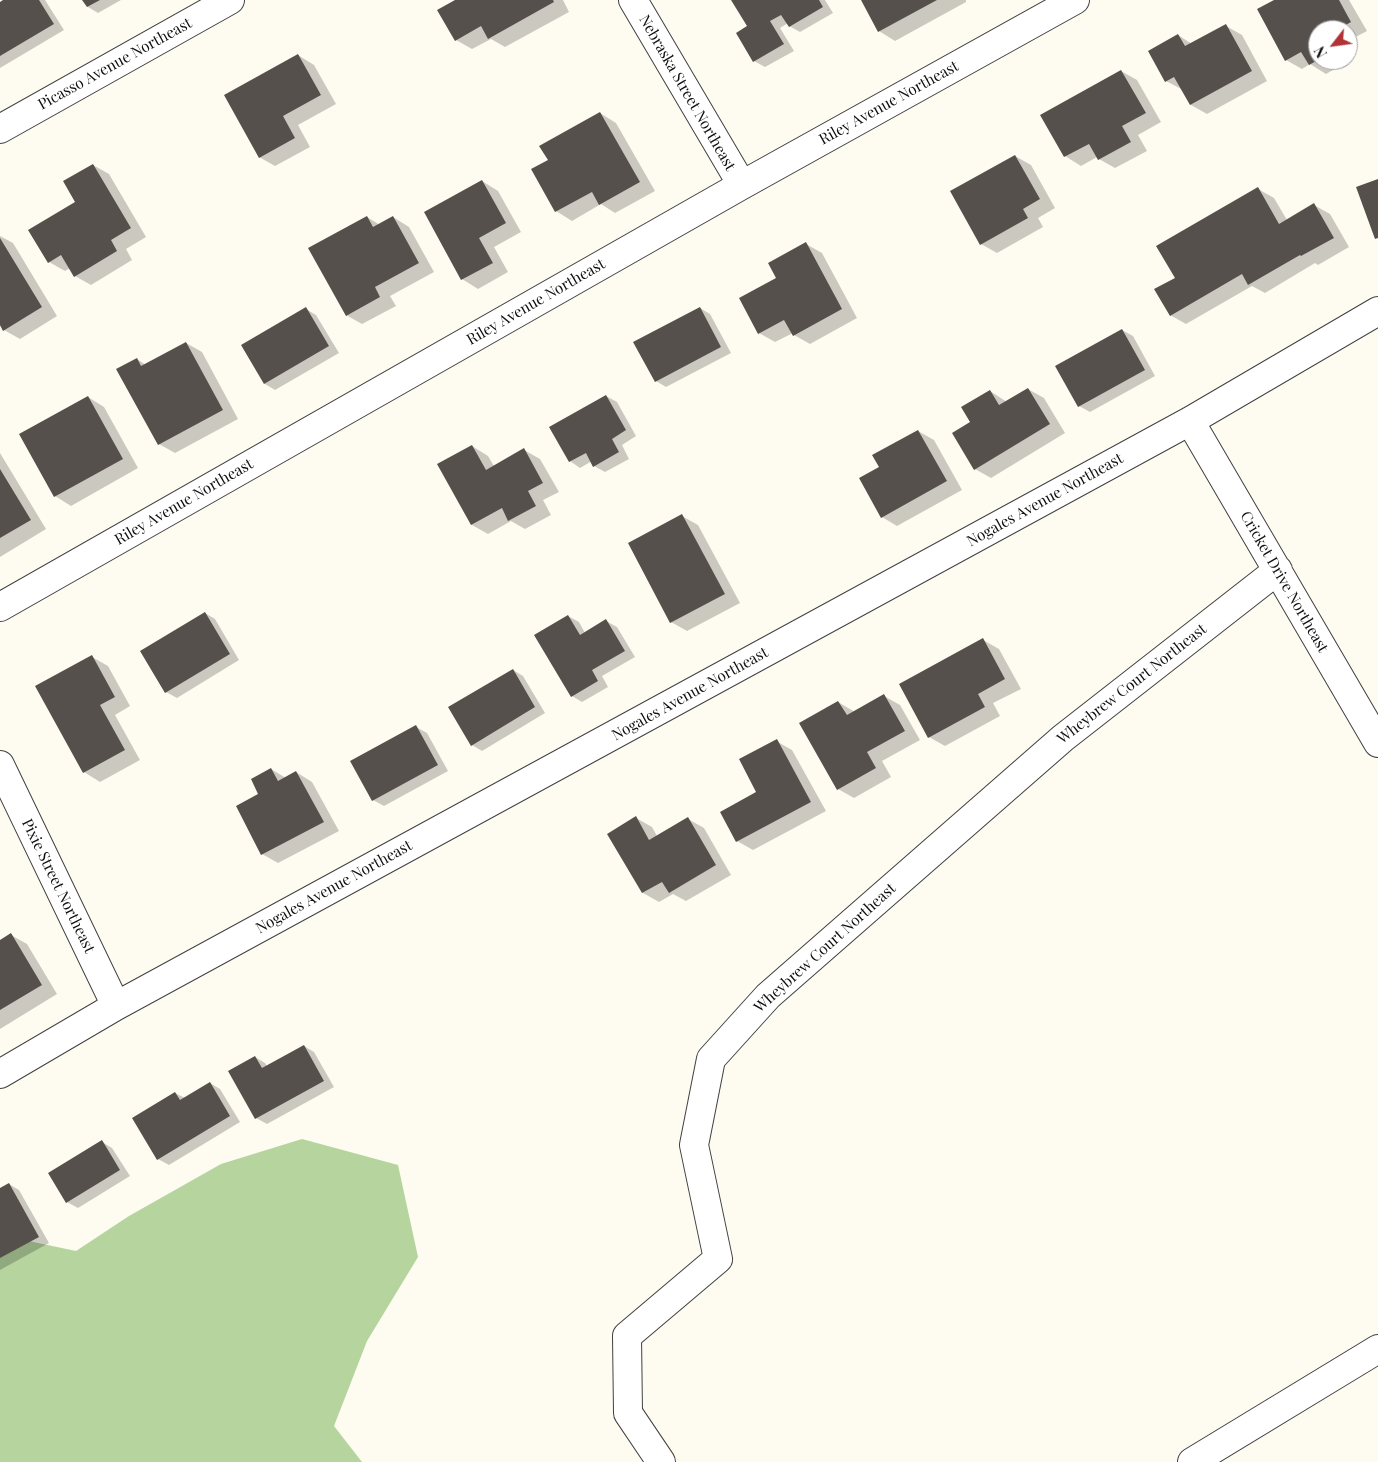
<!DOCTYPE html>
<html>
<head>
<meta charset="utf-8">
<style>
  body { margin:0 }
  #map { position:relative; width:1378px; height:1462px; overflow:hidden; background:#fefbf1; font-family:"Playfair Display",serif }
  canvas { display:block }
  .north { position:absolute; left:1308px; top:20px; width:50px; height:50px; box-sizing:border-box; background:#fff; border:1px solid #9f9f9f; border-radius:50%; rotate:240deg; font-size:14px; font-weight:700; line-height:20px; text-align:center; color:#0e0e0e }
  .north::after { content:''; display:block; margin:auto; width:18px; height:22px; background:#b13338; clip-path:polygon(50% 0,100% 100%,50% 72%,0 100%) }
</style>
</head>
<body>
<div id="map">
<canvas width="1378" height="1462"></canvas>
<div class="north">N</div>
</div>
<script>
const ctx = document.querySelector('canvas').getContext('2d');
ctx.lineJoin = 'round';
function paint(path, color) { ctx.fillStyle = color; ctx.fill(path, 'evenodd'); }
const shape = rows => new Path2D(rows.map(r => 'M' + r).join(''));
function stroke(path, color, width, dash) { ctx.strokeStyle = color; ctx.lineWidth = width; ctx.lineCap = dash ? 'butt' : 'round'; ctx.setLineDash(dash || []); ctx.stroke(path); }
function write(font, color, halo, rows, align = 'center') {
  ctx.font = font + ' "Playfair Display",serif'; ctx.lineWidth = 5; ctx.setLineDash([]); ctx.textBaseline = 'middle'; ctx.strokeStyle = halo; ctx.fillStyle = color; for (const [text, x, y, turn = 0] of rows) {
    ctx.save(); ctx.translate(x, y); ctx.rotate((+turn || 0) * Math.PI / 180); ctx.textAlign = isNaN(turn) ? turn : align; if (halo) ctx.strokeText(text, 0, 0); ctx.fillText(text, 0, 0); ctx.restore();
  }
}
paint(shape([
  [302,1139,398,1165,418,1257,367,1341,334,1426,362,1462,0,1462,0,1235,76,1251,129,1216,221,1164]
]), '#b6d49e');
paint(shape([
  [6,0,45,0,64,30,0,68,0,3],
  [84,0,121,0,98,13,88,7],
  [457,0,563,0,569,12,505,47,491,39,472,49,456,40],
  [732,0,825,0,833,13,800,32,789,26,788,23,780,28,794,51,765,67,754,61,748,27],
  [862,0,966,0,966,2,895,41,879,31],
  [1277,0,1349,0,1367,31,1348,41,1348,30,1318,30,1318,60,1348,60,1348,48,1354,58,1326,74,1310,64,1302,69,1286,60],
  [1226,26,1242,35,1267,81,1207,114,1191,105,1183,90,1166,81,1178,35,1192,44],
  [298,55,314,65,336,104,298,125,310,147,275,166,259,157],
  [1121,71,1137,80,1161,122,1138,135,1147,151,1115,168,1099,159,1097,157,1081,166,1065,156],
  [600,113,616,123,655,191,615,213,601,204,572,221,556,211,549,161],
  [1015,156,1031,165,1055,208,1038,218,1043,227,997,253,981,244],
  [93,165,109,174,146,237,126,249,132,260,91,285,75,276,70,268,65,271,49,262,77,203],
  [482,181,498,191,521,232,494,247,508,272,478,289,462,279,426,213],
  [1258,189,1274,198,1287,220,1314,205,1330,214,1349,247,1318,265,1315,263,1265,293,1252,286,1186,324,1170,315,1177,278],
  [367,217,380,225,393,217,409,227,434,272,390,296,396,306,362,324,346,315],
  [0,236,13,243,57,316,20,339,4,330,1,326,0,327],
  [806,244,822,253,857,318,810,344,794,335,793,333,775,342,759,333,778,278],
  [700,308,710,314,731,353,666,387,656,381],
  [306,309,316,315,339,353,275,390,265,384,242,346],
  [1122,330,1133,336,1155,376,1090,412,1079,406],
  [186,343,202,352,238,419,175,453,159,444,137,359,146,365],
  [1028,389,1044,398,1065,433,991,478,975,469,990,391,1007,402],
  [606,396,617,402,636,436,622,445,629,459,605,472,594,466,592,461,580,468,570,461],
  [88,397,104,407,138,468,71,506,55,496,21,435],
  [918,431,934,440,962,490,897,526,882,517],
  [472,446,488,456,494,466,524,450,540,459,559,492,543,500,551,515,525,529,511,521,488,534,472,525,439,464],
  [0,453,46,529,0,557],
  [682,516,698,525,740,603,687,631,671,622],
  [205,613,215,619,239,660,177,698,166,692],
  [568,616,579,622,585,633,606,621,617,627,635,657,602,676,608,687,582,702,572,696],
  [983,640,999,649,1021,689,993,703,1000,716,945,746,929,737],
  [92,657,108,666,130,706,115,715,140,760,100,782,84,772,37,687],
  [513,670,523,676,545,713,482,751,472,745],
  [884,696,900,705,920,740,882,761,891,777,854,798,838,789,838,702,855,712],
  [416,727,427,733,448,771,384,806,373,800],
  [776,741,792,750,826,811,753,850,737,841],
  [271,769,286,778,296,772,312,782,339,831,278,863,262,854,260,794],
  [636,818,652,827,657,836,688,819,704,828,731,875,686,901,673,894,659,902,643,893],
  [11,935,27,944,57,994,0,1029,0,941],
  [304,1046,314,1052,334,1087,267,1124,256,1118,255,1057,265,1063,267,1066],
  [210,1083,220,1089,240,1122,169,1165,158,1159,175,1093,185,1098],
  [102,1142,112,1148,130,1176,78,1208,67,1202],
  [9,1184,19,1190,49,1243,0,1270,0,1189]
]), '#0003');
paint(shape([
  [3,0,39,0,54,24,0,56,0,2],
  [82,0,100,0,87,7],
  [455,0,553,0,554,2,488,39,481,26,455,41,437,10],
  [731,0,819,0,823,7,789,27,781,15,770,21,784,44,753,62,736,33,747,26],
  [861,0,937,0,878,32],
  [1274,0,1339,0,1351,22,1337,30,1318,30,1318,60,1309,65,1301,52,1285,61,1257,9],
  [1226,24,1252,71,1190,105,1174,77,1165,82,1148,51,1178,34,1185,46],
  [298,54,321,95,283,116,295,138,259,158,224,95],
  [1121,70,1146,113,1122,126,1131,142,1098,160,1089,144,1064,157,1040,115],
  [600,112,640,182,599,205,592,192,555,212,531,169,548,160,539,146],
  [1015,155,1040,199,1023,209,1028,218,980,245,950,191],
  [93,164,131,228,111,240,117,251,74,277,61,255,48,263,28,230,75,202,63,181],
  [1378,179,1378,238,1375,239,1356,187],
  [482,180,506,223,479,238,493,263,461,280,424,212],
  [1258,187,1279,224,1314,203,1334,238,1301,256,1300,255,1248,285,1242,274,1170,316,1154,289,1175,278,1156,246],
  [367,216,373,227,393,216,419,263,375,287,380,297,346,316,308,248],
  [0,238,42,307,3,331,0,325],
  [806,242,842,309,793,336,784,320,758,334,739,298,776,278,768,263],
  [306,307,329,346,264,384,241,345],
  [700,307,721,347,655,382,633,342],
  [1122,329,1145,370,1078,407,1055,366],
  [186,342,223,410,158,445,116,369,137,358,141,366],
  [1028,388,1050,424,974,470,952,433,970,422,961,407,990,390,999,405],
  [606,395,626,430,612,439,619,452,593,467,586,453,569,462,549,427],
  [88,396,123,459,54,497,19,434],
  [918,430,947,481,881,518,859,478,879,467,872,455],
  [472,445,486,470,524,448,543,483,528,491,536,506,508,521,502,508,471,525,437,464],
  [0,469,31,520,0,538],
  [682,514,725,594,670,623,628,543],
  [205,612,230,654,165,693,140,651],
  [568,615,580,635,606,619,625,651,592,670,598,681,571,697,534,635],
  [983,638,1005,679,978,694,985,707,928,738,899,684],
  [92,655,115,697,100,705,125,750,83,773,35,686],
  [513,669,535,707,471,746,448,707],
  [884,694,905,731,867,752,876,768,837,790,799,723,838,701,847,715],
  [416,725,438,765,372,801,350,761],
  [777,739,811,802,736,842,720,812,756,792,739,759],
  [271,768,278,781,296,771,324,822,261,855,236,806,258,794,251,779],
  [636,816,649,840,688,817,716,865,669,893,662,882,642,893,607,834],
  [11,933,42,985,0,1010,0,940],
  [304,1045,324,1081,255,1119,228,1071,255,1056,262,1068],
  [210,1082,230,1116,157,1160,132,1118,175,1092,180,1100],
  [102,1140,120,1170,66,1203,48,1173],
  [9,1183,39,1237,0,1258,0,1188]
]), '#56504c');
const street = shape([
  [633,0,742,185],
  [0,129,230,0],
  [1190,421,1378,743],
  [0,607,742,185,1075,0],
  [0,765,116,1006],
  [0,1074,116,1006,1190,421,1378,311],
  [661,1462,628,1413,627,1336,718,1259,694,1145,711,1059,768,996,1063,738,1278,570],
  [1192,1462,1378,1349]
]);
stroke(street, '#414141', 30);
stroke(street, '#fff', 28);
write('15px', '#0e0e0e', '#fff', [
  ["Picasso Avenue Northeast",115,64,-29],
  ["Nebraska Street Northeast",687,93,60],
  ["Riley Avenue Northeast",889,103,-29],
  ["Riley Avenue Northeast",536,302,-30],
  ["Nogales Avenue Northeast",1045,500,-29],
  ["Riley Avenue Northeast",184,502,-30],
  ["Cricket Drive Northeast",1284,582,60],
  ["Wheybrew Court Northeast",1132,684,-38],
  ["Nogales Avenue Northeast",690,694,-29],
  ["Pixie Street Northeast",58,886,64],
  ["Nogales Avenue Northeast",334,887,-29],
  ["Wheybrew Court Northeast",825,948,-42]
]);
</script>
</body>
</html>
